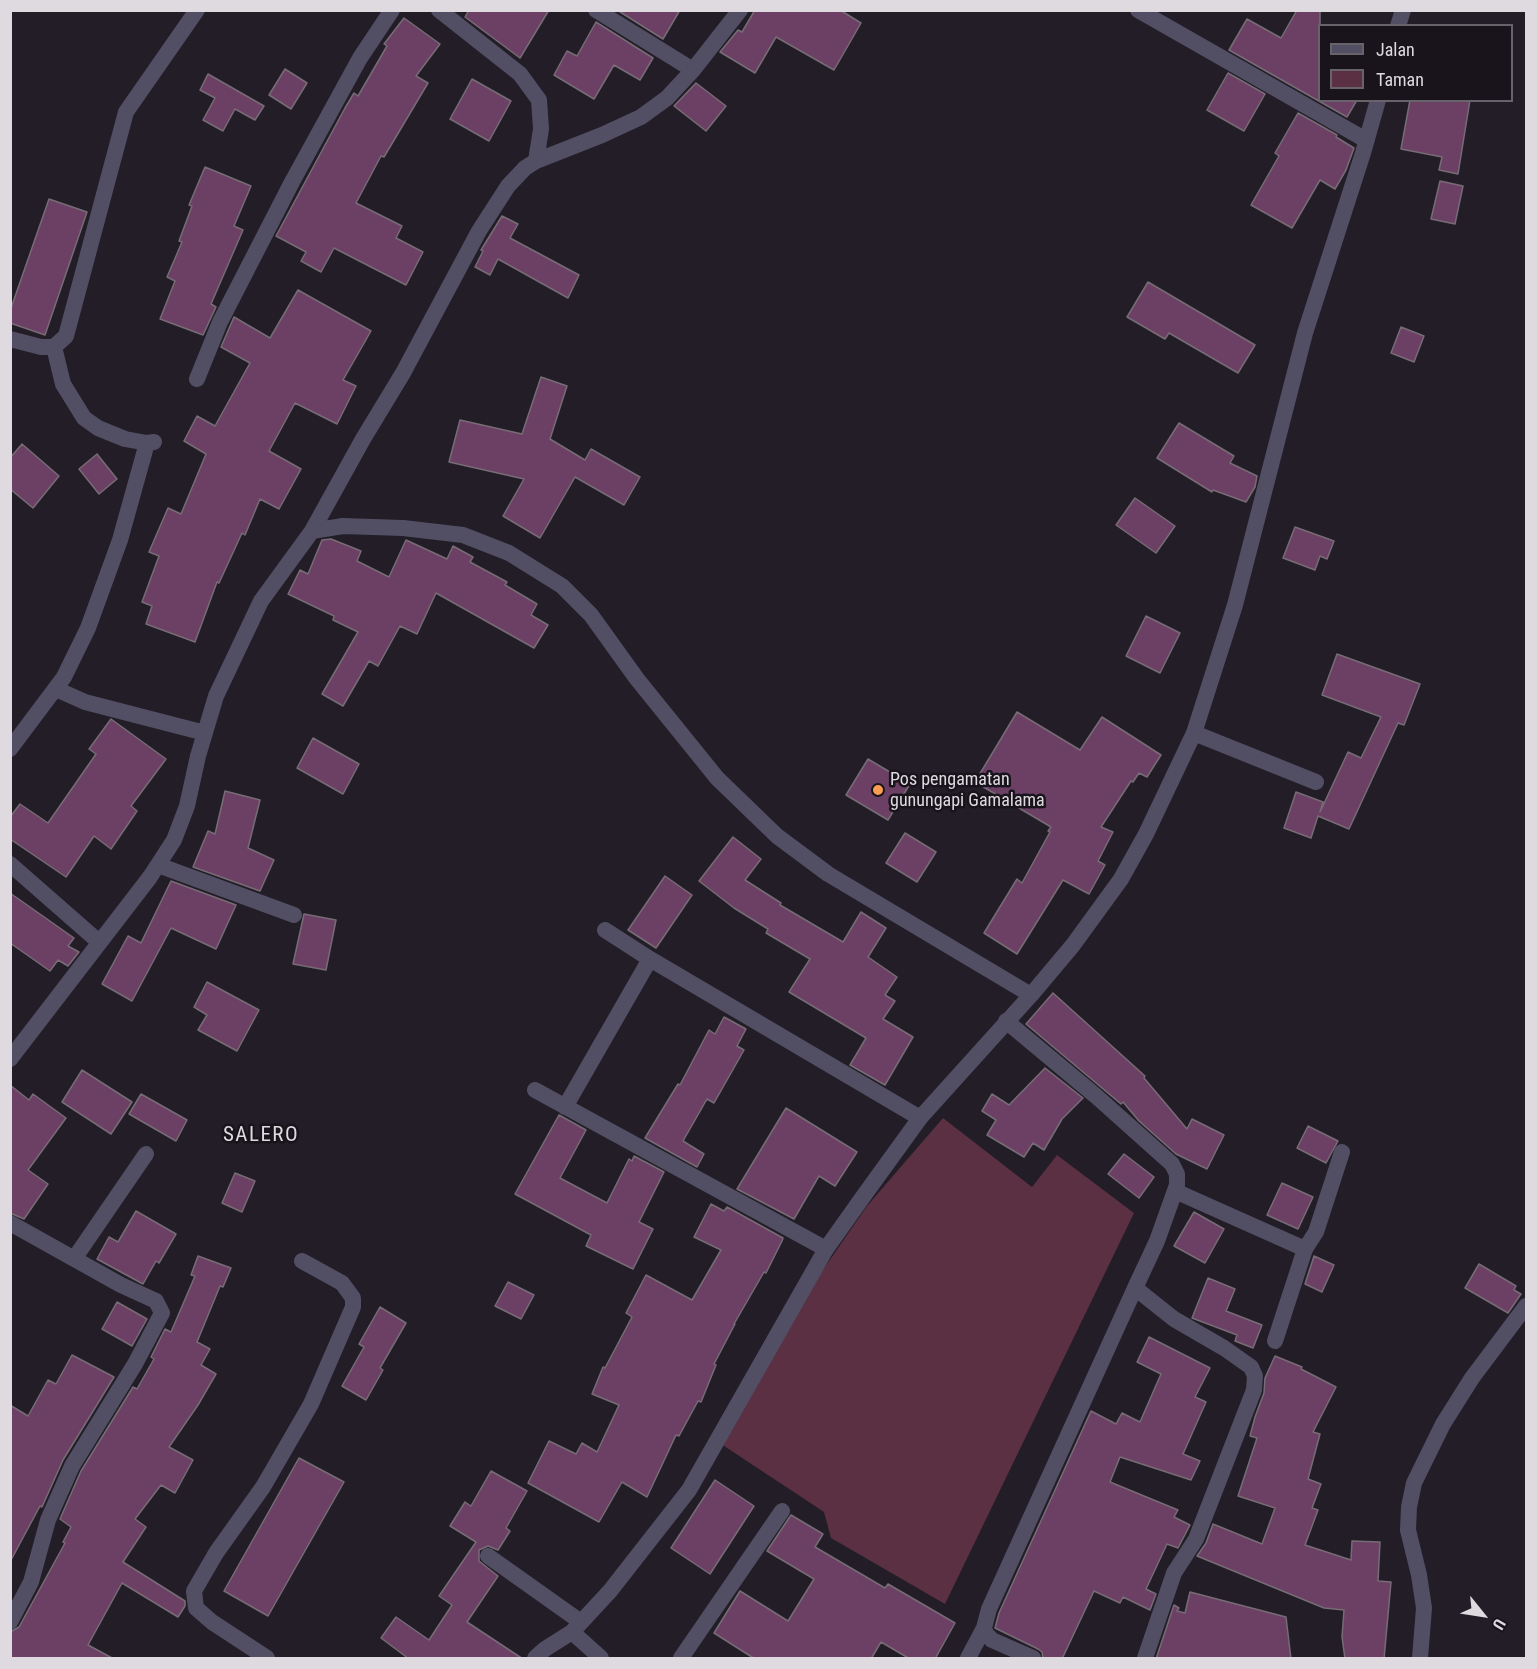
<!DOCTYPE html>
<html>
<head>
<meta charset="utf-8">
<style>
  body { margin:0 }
  #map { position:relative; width:1537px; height:1669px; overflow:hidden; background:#221d26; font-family:"Roboto Condensed",sans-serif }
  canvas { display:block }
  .frame { position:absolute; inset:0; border:12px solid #dedae0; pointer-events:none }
  .legend { position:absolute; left:1318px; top:24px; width:195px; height:78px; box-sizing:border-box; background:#19141c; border:2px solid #68636a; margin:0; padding:8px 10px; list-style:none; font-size:18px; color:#dedae0 }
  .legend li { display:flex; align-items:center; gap:12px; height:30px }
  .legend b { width:30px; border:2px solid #68636a }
  .north { position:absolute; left:1453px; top:1585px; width:60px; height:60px; -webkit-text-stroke:4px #19141c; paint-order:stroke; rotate:120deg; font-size:16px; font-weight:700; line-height:24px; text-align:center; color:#dedae0 }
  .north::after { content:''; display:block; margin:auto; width:21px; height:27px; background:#dedae0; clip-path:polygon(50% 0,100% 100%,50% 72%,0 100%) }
</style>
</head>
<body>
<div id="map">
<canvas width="1537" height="1669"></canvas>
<div class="frame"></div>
<ul class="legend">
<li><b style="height:8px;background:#524f65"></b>Jalan</li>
<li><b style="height:16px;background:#5a3042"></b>Taman</li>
</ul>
<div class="north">U</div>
</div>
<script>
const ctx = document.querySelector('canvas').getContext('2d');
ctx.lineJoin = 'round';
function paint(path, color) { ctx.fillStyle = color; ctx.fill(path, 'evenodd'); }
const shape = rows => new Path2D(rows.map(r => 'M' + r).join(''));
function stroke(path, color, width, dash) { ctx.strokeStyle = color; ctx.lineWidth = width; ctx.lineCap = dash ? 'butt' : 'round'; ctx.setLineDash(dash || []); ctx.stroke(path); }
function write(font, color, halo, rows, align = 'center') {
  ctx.font = font + ' "Roboto Condensed",sans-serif'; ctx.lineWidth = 5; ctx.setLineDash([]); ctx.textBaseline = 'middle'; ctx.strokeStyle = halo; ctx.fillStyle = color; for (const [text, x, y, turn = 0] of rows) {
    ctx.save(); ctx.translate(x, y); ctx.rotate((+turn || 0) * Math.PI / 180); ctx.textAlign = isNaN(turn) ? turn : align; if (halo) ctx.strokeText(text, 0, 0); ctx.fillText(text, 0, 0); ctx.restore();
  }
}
paint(shape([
  [943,1118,1032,1187,1057,1155,1134,1213,945,1604,831,1538,824,1512,715,1440,778,1335,867,1206]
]), '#5a3042');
const building = shape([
  [469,10,549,10,520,58,465,17,469,10],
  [617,10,680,10,663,39,617,10],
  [755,10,840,10,861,23,834,70,776,37,755,73,720,52,738,30,742,32,755,10],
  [1297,10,1320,10,1320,100,1357,100,1347,117,1229,50,1247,19,1281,38,1297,10],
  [404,18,440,44,416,76,428,83,384,157,381,156,356,203,402,226,396,238,423,252,406,285,334,248,321,272,301,261,306,252,276,236,345,108,354,93,358,96,387,46,384,44,404,18],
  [596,22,653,58,640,80,614,65,594,99,554,75,567,51,577,56,596,22],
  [285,69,307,83,291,109,269,95,285,69],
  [1228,73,1265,94,1244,131,1207,110,1228,73],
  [208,74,264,106,255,120,235,109,223,131,203,120,215,98,200,90,208,74],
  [472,79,511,101,489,141,450,119,472,79],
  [696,83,726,106,706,131,674,106,696,83],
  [1410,100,1470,100,1458,174,1439,170,1442,157,1401,149,1410,100],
  [1298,113,1337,135,1336,137,1354,148,1346,170,1335,189,1320,180,1292,228,1251,205,1279,156,1275,153,1298,113],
  [205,167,251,186,234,226,243,230,211,304,216,307,203,335,160,319,175,281,167,277,182,242,179,241,192,206,189,205,205,167],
  [1440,181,1463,186,1455,224,1431,219,1440,181],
  [49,199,87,212,45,335,10,323,10,311,49,199],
  [502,216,518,224,510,238,579,275,568,298,498,259,490,275,475,267,483,251,481,250,502,216],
  [1148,282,1255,345,1238,373,1169,333,1165,339,1127,317,1148,282],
  [298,290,371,331,343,380,356,386,337,424,295,403,269,451,301,469,279,509,260,499,245,535,242,533,219,583,217,582,195,642,146,624,152,606,142,602,159,556,149,552,168,508,181,514,206,454,184,441,197,416,215,426,250,363,221,347,234,317,270,338,298,290],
  [1401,327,1424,336,1414,362,1391,353,1401,327],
  [541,377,567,386,550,439,585,460,591,449,640,477,624,505,575,477,540,538,503,516,524,479,449,462,460,420,522,434,541,377],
  [1179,423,1234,456,1230,463,1257,476,1255,487,1246,502,1213,490,1212,492,1157,458,1179,423],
  [22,444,59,476,33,508,10,489,10,458,22,444],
  [97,454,117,479,99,494,79,469,97,454],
  [1135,498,1175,526,1156,553,1116,525,1135,498],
  [1295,527,1334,541,1327,559,1320,556,1315,570,1283,558,1295,527],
  [331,539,361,551,357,561,389,577,406,540,447,559,453,546,473,557,470,562,507,582,505,585,537,604,531,615,548,625,534,648,436,593,417,634,400,626,378,666,369,661,343,706,322,694,358,632,333,620,334,616,288,594,300,570,308,574,322,540,331,539],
  [1146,616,1180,633,1160,673,1126,656,1146,616],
  [1337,654,1420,684,1404,725,1398,723,1349,829,1318,816,1311,838,1284,828,1296,792,1323,802,1320,812,1348,752,1361,758,1381,717,1322,695,1337,654],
  [1017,712,1080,750,1102,717,1161,755,1147,777,1139,773,1133,782,1131,781,1101,827,1113,832,1098,861,1105,865,1089,894,1063,880,1017,954,984,933,1017,879,1022,883,1050,832,1048,831,1051,827,975,782,1017,712],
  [111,719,166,759,131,806,137,811,111,849,94,836,66,877,10,839,10,817,20,804,48,823,96,754,89,749,111,719],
  [313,738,359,764,343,794,297,768,313,738],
  [868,759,910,784,888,820,846,795,868,759],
  [225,791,260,800,248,848,274,860,260,891,193,867,208,831,215,834,225,791],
  [905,833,936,852,917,882,886,863,905,833],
  [733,837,761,859,745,880,781,903,780,905,843,942,861,912,886,928,868,957,897,977,885,995,895,1001,883,1019,913,1037,885,1085,850,1065,866,1038,789,992,810,959,766,933,768,929,734,908,699,881,733,837],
  [665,876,692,895,656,948,628,930,665,876],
  [171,881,236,905,216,949,171,928,132,1001,102,984,128,936,141,943,171,881],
  [10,893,74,938,68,946,79,952,68,966,58,960,50,971,10,943,10,893],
  [304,914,336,920,326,970,293,964,304,914],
  [207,982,259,1010,237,1051,198,1030,207,1015,194,1007,207,982],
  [1053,993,1145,1076,1144,1078,1187,1129,1192,1119,1224,1135,1207,1169,1176,1154,1139,1121,1123,1102,1121,1104,1026,1024,1053,993],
  [724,1017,746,1029,737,1046,744,1050,714,1103,707,1099,683,1141,704,1154,697,1167,645,1138,678,1084,680,1085,709,1030,715,1034,724,1017],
  [1045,1068,1083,1098,1062,1119,1044,1150,1033,1143,1024,1157,987,1135,996,1120,982,1111,992,1094,1009,1105,1045,1068],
  [82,1070,132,1102,111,1134,62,1102,82,1070],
  [10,1085,29,1100,33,1094,66,1118,28,1170,48,1184,24,1219,10,1213,10,1085],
  [141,1094,187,1120,176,1141,129,1114,141,1094],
  [786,1108,857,1152,835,1186,819,1176,794,1219,737,1189,786,1108],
  [559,1115,586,1130,560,1178,607,1203,629,1159,632,1161,634,1156,664,1172,639,1222,653,1229,633,1269,586,1246,591,1235,515,1194,559,1115],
  [1308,1126,1338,1141,1326,1163,1297,1148,1308,1126],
  [1124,1154,1154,1177,1139,1198,1108,1174,1124,1154],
  [235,1173,255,1181,242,1212,222,1203,235,1173],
  [1282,1183,1313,1197,1298,1229,1267,1215,1282,1183],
  [711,1204,724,1211,727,1207,783,1238,782,1241,766,1273,764,1272,734,1324,735,1324,714,1364,716,1365,701,1402,698,1401,679,1436,676,1435,647,1497,622,1482,599,1522,528,1483,549,1441,576,1454,582,1443,597,1452,619,1405,592,1394,603,1367,605,1368,632,1317,626,1313,646,1275,692,1300,721,1250,694,1237,711,1204],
  [136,1211,176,1234,159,1263,156,1261,143,1284,97,1259,109,1237,118,1242,136,1211],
  [1194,1212,1224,1229,1205,1263,1174,1246,1194,1212],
  [198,1256,231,1268,223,1287,220,1286,197,1342,210,1349,201,1365,216,1374,198,1405,169,1447,193,1460,175,1493,161,1485,135,1519,146,1527,123,1562,185,1601,185,1606,178,1617,122,1583,88,1645,114,1659,10,1659,10,1632,19,1627,65,1543,63,1542,71,1527,60,1519,81,1471,133,1387,137,1389,154,1359,151,1357,165,1329,171,1332,195,1276,191,1275,198,1256],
  [1314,1256,1334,1265,1322,1292,1305,1284,1314,1256],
  [1479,1264,1516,1286,1514,1290,1521,1294,1508,1313,1465,1288,1479,1264],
  [1208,1278,1235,1289,1226,1311,1262,1325,1253,1348,1235,1341,1237,1335,1192,1318,1208,1278],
  [508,1282,534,1295,521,1319,495,1306,508,1282],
  [117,1302,147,1319,132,1346,102,1329,117,1302],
  [380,1307,406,1323,380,1368,383,1370,366,1400,342,1386,364,1347,359,1344,380,1307],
  [1149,1337,1210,1368,1195,1397,1206,1402,1183,1454,1200,1461,1191,1480,1120,1457,1110,1482,1178,1510,1174,1517,1190,1525,1178,1548,1167,1544,1146,1589,1156,1594,1150,1610,1123,1597,1120,1603,1094,1591,1062,1659,1043,1659,1042,1652,1038,1649,995,1628,999,1613,1091,1411,1116,1424,1122,1413,1140,1422,1161,1374,1137,1362,1149,1337],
  [72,1355,114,1377,63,1460,42,1507,40,1506,10,1562,10,1405,28,1416,48,1380,56,1384,72,1355],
  [1275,1356,1302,1367,1301,1369,1336,1387,1313,1432,1320,1434,1308,1479,1321,1484,1312,1508,1318,1510,1305,1545,1351,1560,1352,1541,1380,1542,1378,1581,1391,1582,1384,1659,1345,1659,1342,1637,1344,1610,1324,1608,1197,1556,1206,1543,1213,1524,1262,1544,1275,1508,1238,1496,1257,1438,1250,1436,1255,1417,1264,1393,1265,1378,1275,1356],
  [299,1458,344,1482,268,1616,224,1591,299,1458],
  [491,1471,527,1491,506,1528,510,1531,498,1550,488,1546,479,1550,479,1561,498,1576,467,1622,523,1659,409,1659,381,1638,396,1617,429,1640,452,1605,439,1596,476,1542,450,1526,465,1502,471,1506,491,1471],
  [715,1480,754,1506,710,1574,671,1548,715,1480],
  [791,1515,823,1534,815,1547,885,1588,888,1584,955,1623,935,1659,910,1659,881,1642,871,1659,755,1659,714,1633,740,1591,788,1621,814,1579,767,1551,791,1515],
  [1190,1592,1286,1617,1291,1659,1156,1659,1174,1605,1179,1608,1177,1611,1185,1613,1190,1592]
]);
paint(building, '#6c4065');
stroke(building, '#776c75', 1.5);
stroke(shape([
  [439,10,520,74,539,100,541,129,536,161],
  [596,10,693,70],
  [1138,10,1366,140],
  [1398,26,1403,10],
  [10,339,41,347,54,347,66,336,126,112,197,10],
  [54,347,63,384,84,418,98,428,125,439,147,443,154,442],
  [197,379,220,322,292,182,360,58,392,10],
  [312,531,363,439,403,373,479,231,508,186,525,168,536,161,602,135,641,117,667,98,693,70,740,10],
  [56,689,85,702,205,733],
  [1194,733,1316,782],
  [10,749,64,677,88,628,120,540,147,443],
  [10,864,99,942],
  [158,865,294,915],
  [605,930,650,959,920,1118],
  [1031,995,1073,945,1121,879,1146,834,1194,733,1235,605,1305,333,1363,153,1378,100],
  [1006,1021,1096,1096,1172,1164,1177,1174,1177,1185,1157,1241,1135,1288,1174,1319,1224,1348,1251,1367,1255,1376,1254,1390,1196,1539,1174,1573,1145,1658],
  [10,1059,150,877,174,840,187,806,198,756,216,696,261,601,312,531,343,526,403,528,463,535,509,553,562,586,591,615,637,679,717,778,777,836,828,874,1031,995,920,1118,865,1194,826,1249,689,1490,610,1591,572,1632,545,1649,535,1658],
  [535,1090,826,1249],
  [565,1107,650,959],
  [1175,1191,1305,1249,1316,1232,1342,1152],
  [10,1223,121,1285,156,1301,162,1313,135,1364,72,1466,48,1520,31,1582,10,1622],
  [74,1259,146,1154],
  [1275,1341,1305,1249],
  [488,1556,581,1622],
  [572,1632,601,1658],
  [267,1658,212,1622,196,1608,194,1591,216,1553,263,1487,311,1404,353,1307,353,1298,342,1283,302,1261],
  [681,1658,782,1511],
  [968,1658,984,1628],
  [1033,1658,992,1640,986,1634,984,1628,989,1609,1135,1288],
  [1420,1658,1424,1608,1419,1575,1408,1530,1409,1507,1414,1483,1443,1424,1472,1378,1526,1306]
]), '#524f65', 16);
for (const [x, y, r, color] of [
  [878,790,6,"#fc9e52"]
]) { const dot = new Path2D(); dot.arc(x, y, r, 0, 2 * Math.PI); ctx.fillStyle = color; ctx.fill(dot); stroke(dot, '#19141c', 2); }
write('18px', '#dedae0', '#19141c', [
  ["Pos pengamatan",890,780],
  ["gunungapi Gamalama",890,801]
], 'left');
ctx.letterSpacing = '1.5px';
write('21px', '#dedae0', '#19141c', [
  ["SALERO",261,1136]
]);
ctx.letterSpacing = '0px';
</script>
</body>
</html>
